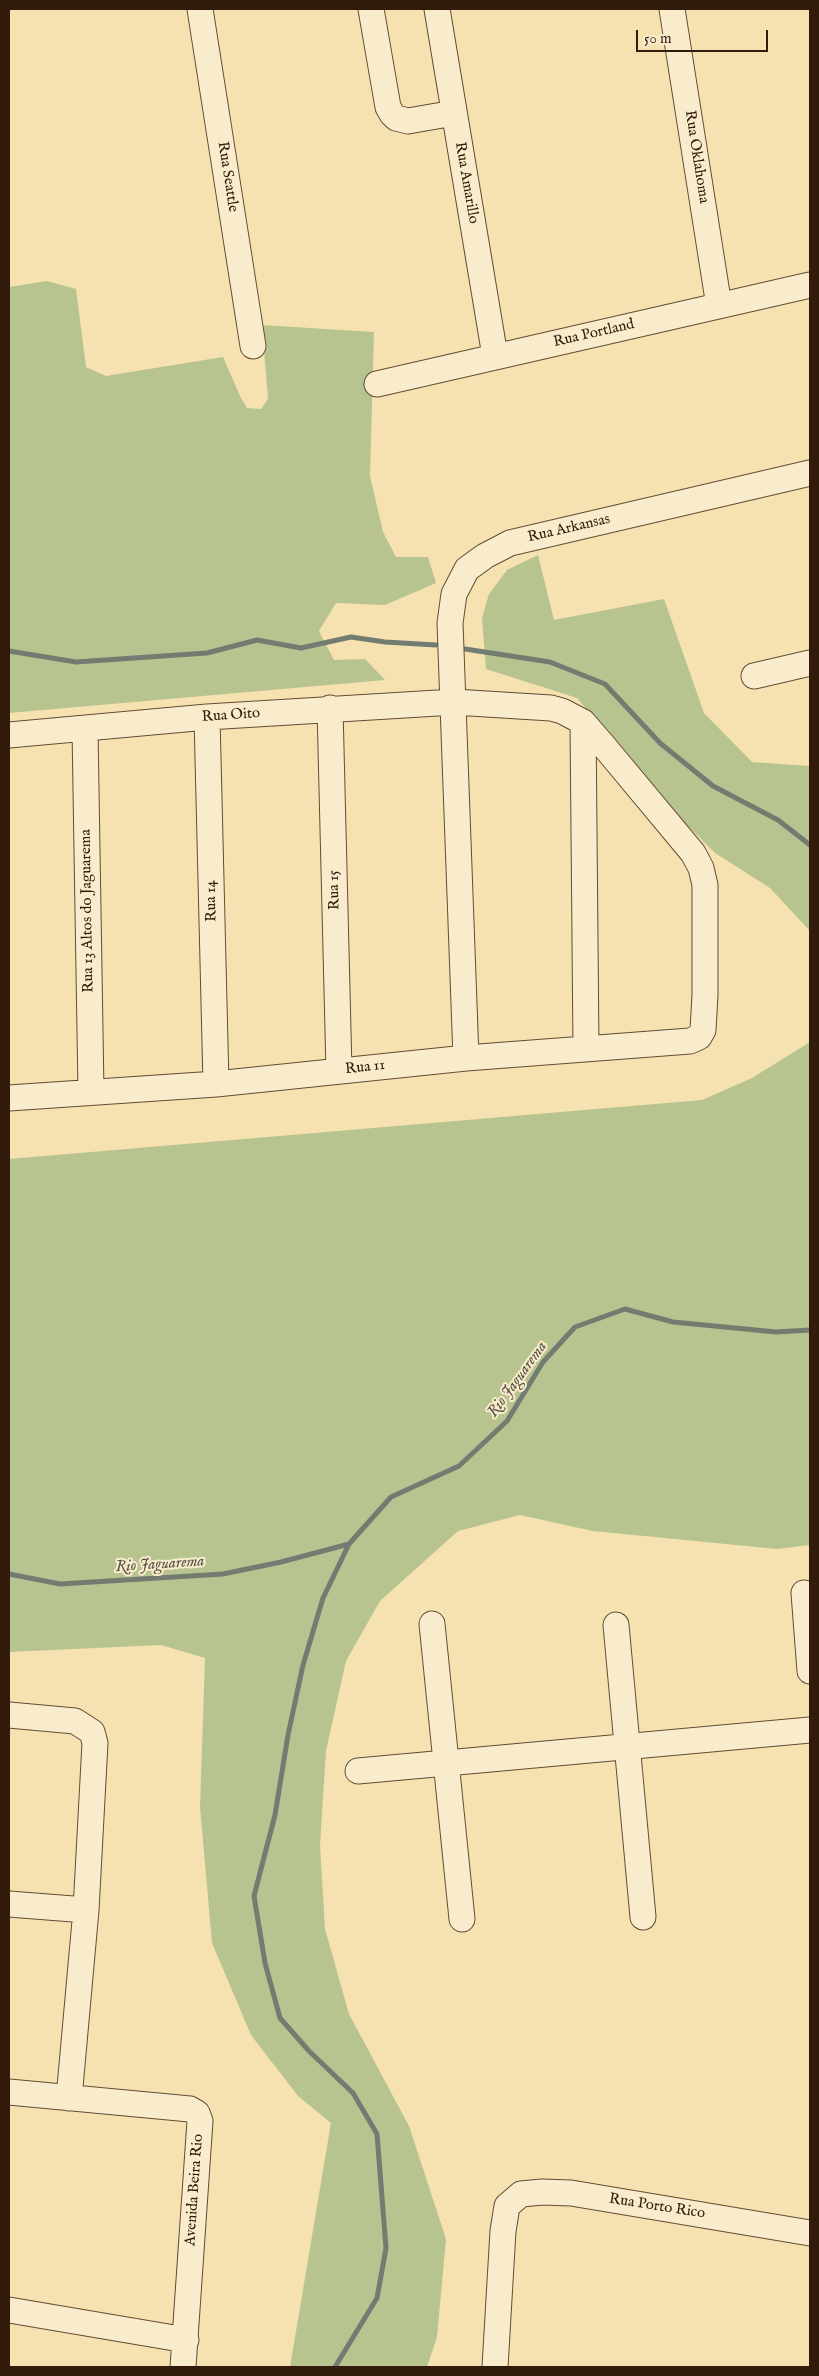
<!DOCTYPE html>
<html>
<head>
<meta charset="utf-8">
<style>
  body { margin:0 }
  #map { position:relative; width:819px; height:2376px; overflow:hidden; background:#f6e1b0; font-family:"IM FELL English",serif }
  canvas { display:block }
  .frame { position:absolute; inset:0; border:10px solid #321b0b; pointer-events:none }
  .scale { position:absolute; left:636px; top:30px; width:132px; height:22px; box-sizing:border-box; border:2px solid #321b0b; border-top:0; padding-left:6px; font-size:15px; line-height:18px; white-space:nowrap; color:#321b0b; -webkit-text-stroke:4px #f9eccc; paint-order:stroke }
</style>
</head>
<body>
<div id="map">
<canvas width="819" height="2376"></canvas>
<div class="frame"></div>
<div class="scale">50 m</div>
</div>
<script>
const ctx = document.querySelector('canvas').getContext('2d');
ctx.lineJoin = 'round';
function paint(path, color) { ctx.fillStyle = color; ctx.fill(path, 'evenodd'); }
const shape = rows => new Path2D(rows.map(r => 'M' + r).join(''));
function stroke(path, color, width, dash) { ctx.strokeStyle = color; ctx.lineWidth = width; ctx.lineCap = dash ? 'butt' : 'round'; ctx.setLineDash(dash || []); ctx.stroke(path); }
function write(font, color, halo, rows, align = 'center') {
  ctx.font = font + ' "IM FELL English",serif'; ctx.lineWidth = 4; ctx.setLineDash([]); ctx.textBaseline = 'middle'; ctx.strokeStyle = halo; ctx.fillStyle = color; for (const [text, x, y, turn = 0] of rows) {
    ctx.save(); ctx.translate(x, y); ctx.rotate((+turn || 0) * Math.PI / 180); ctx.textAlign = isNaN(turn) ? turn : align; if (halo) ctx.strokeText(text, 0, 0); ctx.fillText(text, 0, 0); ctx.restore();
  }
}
paint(shape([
  [47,281,76,289,86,367,106,376,223,357,241,398,247,408,261,409,268,399,262,325,374,332,370,476,383,532,396,557,428,557,436,583,385,605,336,603,319,631,334,660,365,659,385,680,9,713,9,287],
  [538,555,554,620,664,599,704,713,752,762,810,766,810,931,770,888,715,853,669,807,577,698,486,669,482,618,489,594,507,570],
  [810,1042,810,1545,777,1549,593,1531,520,1515,458,1531,380,1601,346,1661,326,1751,320,1845,325,1929,349,2014,409,2126,446,2239,437,2337,427,2367,290,2367,331,2123,298,2096,251,2035,212,1943,200,1807,205,1658,161,1645,9,1652,9,1159,702,1100,752,1078]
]), '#b7c490');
stroke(shape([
  [465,649,550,662,605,684,660,743,713,786,778,820,810,845],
  [9,651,76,662,207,653,257,640,301,648,351,637,385,642,436,645],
  [9,1574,60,1584,223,1574,281,1562,349,1544,391,1497,459,1466,507,1421,543,1362,575,1327,625,1309,673,1322,776,1332,810,1330],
  [335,2367,377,2298,386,2248,377,2134,353,2093,309,2051,280,2018,265,1963,254,1896,275,1815,288,1735,303,1665,323,1598,349,1544]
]), '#737c70', 5);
const minor = shape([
  [200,9,253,346],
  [371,9,388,107,392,114,396,118,408,121,454,113],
  [437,9,495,356],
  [672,9,719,306],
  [377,384,810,285],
  [754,676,810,663],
  [330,708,339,1071],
  [207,717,216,1084],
  [583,722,586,1049],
  [85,729,91,1092],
  [9,735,207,717,454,702,551,708,562,711,583,722,603,745,693,853,701,868,705,885,705,995,703,1030,699,1037,690,1041,466,1058,216,1084,9,1098],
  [466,1058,450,623,454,594,467,569,485,556,510,543,810,473],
  [804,1593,810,1671],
  [432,1624,462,1919],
  [616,1625,643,1917],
  [9,1715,75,1721,92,1732,95,1743,86,1910,69,2098],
  [358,1771,810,1730],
  [9,1904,86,1910],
  [9,2092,190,2109,197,2113,200,2121,183,2367],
  [9,2310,186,2340],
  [495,2367,503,2231,507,2206,521,2194,542,2192,571,2193,810,2233]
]);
stroke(minor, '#634c34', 27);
stroke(minor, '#f9eccc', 25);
write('15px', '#321b0b', '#f9eccc', [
  ["Rua Oklahoma",696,157,81],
  ["Rua Seattle",227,177,81],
  ["Rua Amarillo",466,183,80],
  ["Rua Portland",594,334,-13],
  ["Rua Arkansas",569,529,-13],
  ["Rua Oito",231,716,-4],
  ["Rua 15",335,890,-91],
  ["Rua 14",212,901,-91],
  ["Rua 13 Altos do Jaguarema",88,911,-91],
  ["Rua 11",365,1068,-6],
  ["Avenida Beira Rio",195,2190,-86],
  ["Rua Porto Rico",657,2207,9]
]);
write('italic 16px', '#585346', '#f9eccc', [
  ["Rio Jaguarema",518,1380,-54],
  ["Rio Jaguarema",160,1565,-4]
]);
</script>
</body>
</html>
